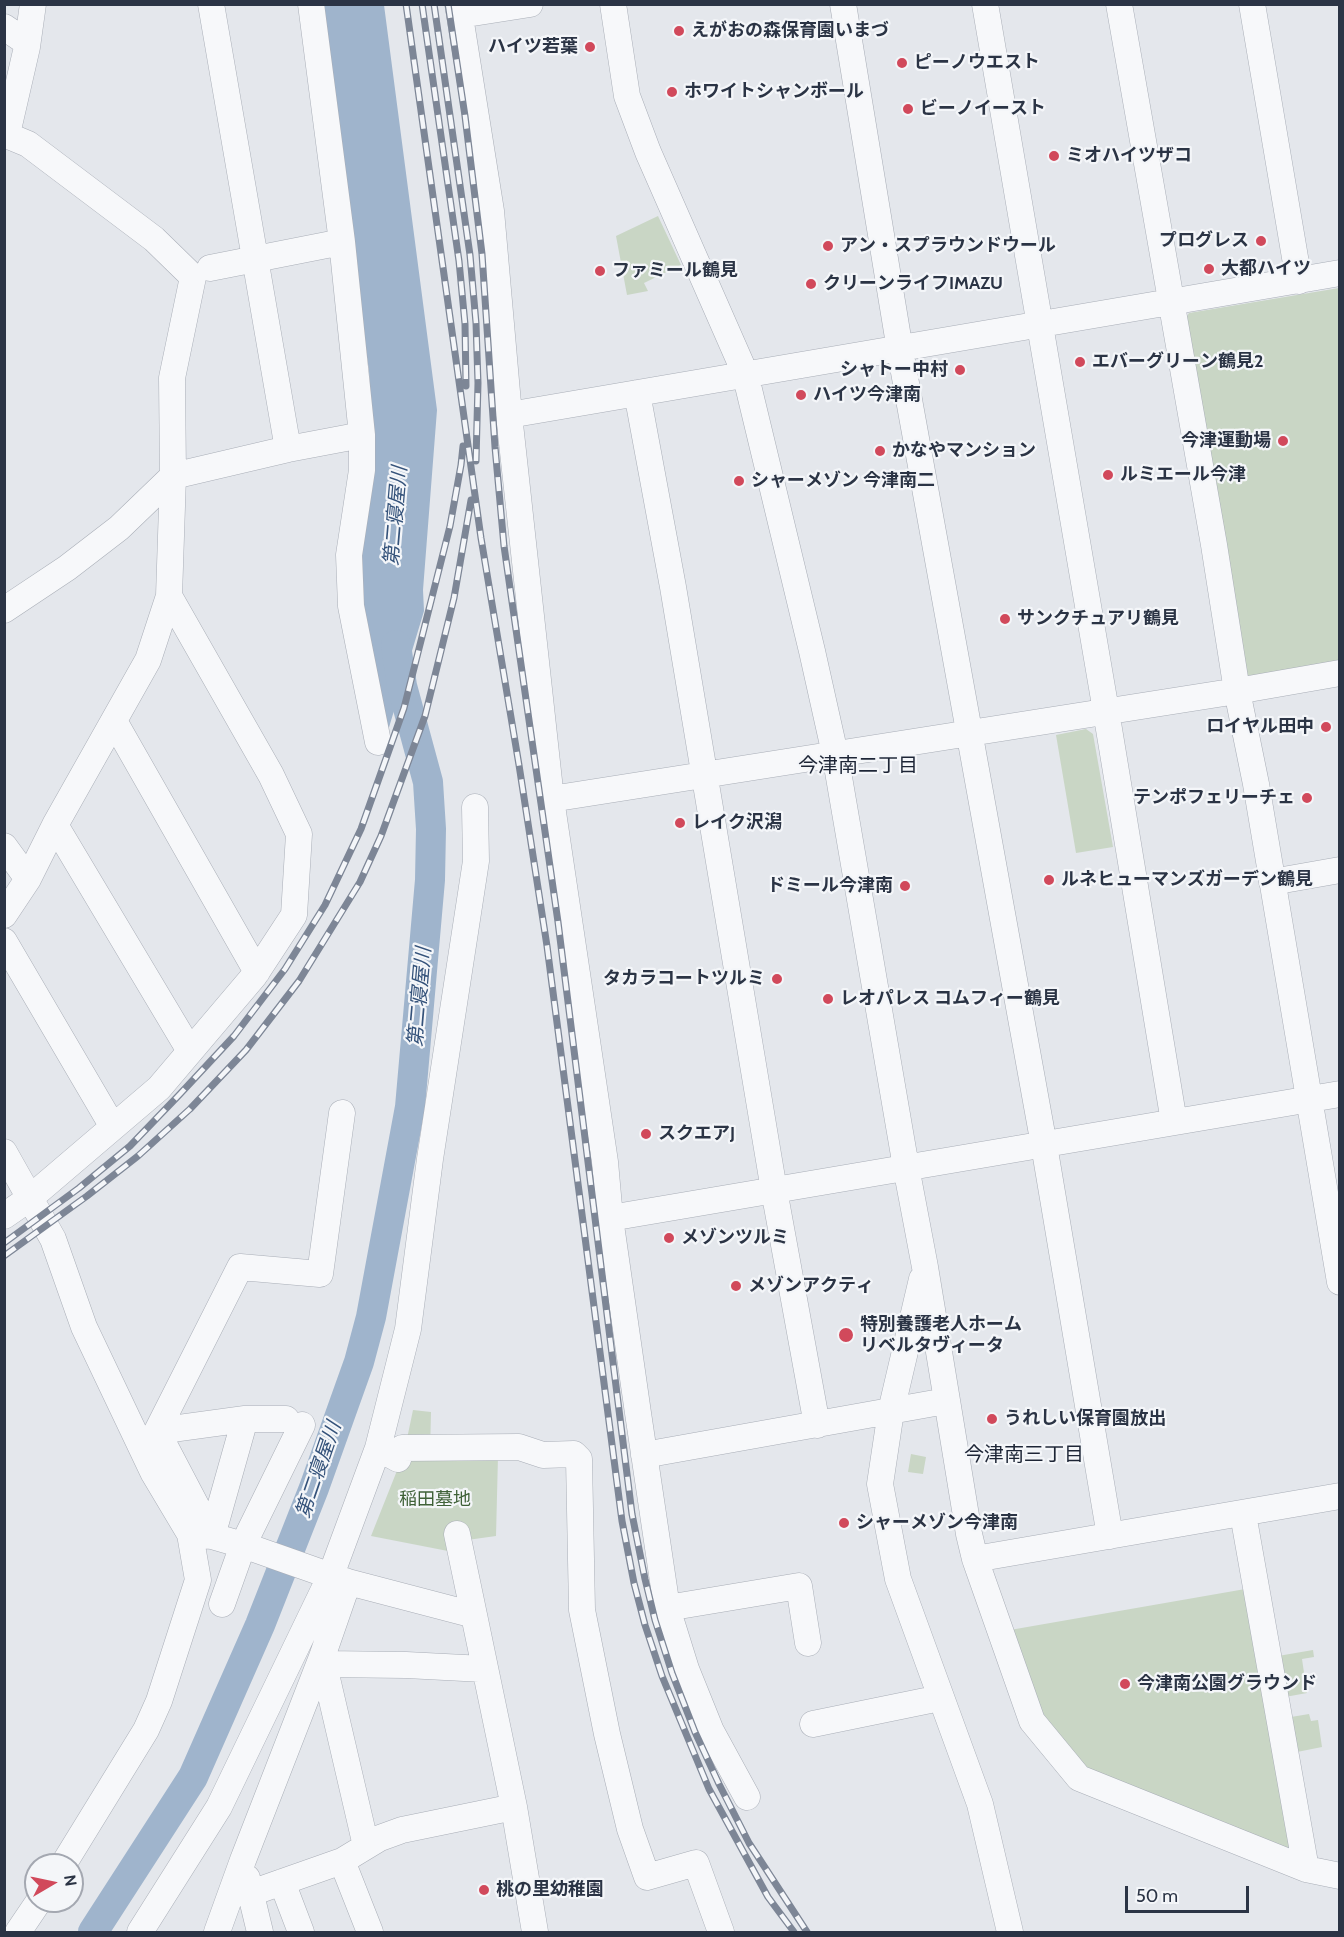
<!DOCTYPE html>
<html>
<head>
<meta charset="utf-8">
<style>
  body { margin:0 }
  #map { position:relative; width:1344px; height:1937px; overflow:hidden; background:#e4e7ec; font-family:Cabin,sans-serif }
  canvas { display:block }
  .frame { position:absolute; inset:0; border:6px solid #2b3445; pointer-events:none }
  .north { position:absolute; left:24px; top:1853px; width:60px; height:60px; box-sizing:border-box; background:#f4f6f9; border:2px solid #a4a8b1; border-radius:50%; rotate:81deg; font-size:16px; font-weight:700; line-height:24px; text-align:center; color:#2b3445 }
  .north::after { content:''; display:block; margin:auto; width:21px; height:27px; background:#d1495b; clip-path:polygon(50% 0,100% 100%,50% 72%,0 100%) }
  .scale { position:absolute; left:1125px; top:1886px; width:124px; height:27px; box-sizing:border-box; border:3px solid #2b3445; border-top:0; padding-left:8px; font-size:18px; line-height:21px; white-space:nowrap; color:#2b3445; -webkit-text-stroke:4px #f4f6f9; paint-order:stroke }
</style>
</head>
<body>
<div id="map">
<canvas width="1344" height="1937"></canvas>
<div class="frame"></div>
<div class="north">N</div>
<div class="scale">50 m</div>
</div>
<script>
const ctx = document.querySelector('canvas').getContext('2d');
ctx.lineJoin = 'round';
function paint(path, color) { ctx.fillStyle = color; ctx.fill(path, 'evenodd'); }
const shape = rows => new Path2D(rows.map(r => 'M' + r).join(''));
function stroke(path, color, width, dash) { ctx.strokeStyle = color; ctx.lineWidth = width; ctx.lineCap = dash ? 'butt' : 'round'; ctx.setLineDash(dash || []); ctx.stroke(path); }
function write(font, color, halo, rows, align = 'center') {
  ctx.font = font + ' Cabin,"Noto Sans JP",sans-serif'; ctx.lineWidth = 4.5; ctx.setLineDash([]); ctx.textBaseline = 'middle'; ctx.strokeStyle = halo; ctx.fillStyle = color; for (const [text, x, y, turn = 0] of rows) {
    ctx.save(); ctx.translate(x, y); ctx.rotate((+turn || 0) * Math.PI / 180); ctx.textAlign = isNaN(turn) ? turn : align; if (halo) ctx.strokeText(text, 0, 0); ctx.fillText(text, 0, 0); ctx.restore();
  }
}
paint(shape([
  [658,216,681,265,644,283,648,291,627,295,616,236],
  [1339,288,1339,663,1252,679,1243,673,1184,321,1189,313],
  [1086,729,1093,734,1113,847,1076,853,1056,735],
  [413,1410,431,1412,430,1453,498,1456,496,1536,453,1542,453,1552,371,1536,404,1453],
  [911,1454,926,1457,923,1474,908,1472],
  [1251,1588,1294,1845,1285,1851,1083,1771,1041,1719,1010,1630],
  [1313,1650,1314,1657,1302,1659,1307,1693,1285,1697,1278,1656],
  [1309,1714,1311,1721,1318,1720,1322,1747,1297,1752,1291,1717]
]), '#c9d6c5');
paint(shape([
  [317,5,384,5,437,410,423,590,424,611,384,744,358,567,371,407,369,371]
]), '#9fb4cc');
stroke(shape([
  [93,1932,193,1777,260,1625,314,1488,359,1362,371,1317,410,1107,430,880,431,829,428,782,402,686,396,645]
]), '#9fb4cc', 30);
const minor = shape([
  [211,4,288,449],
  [311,4,342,242,362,435,362,470,349,555,351,606,378,742],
  [458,4,491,211,509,415,551,799,605,1162,610,1218,638,1413,667,1608,686,1669,711,1731,747,1797],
  [613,4,627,96,648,152,745,373,812,651,835,754,906,1167,925,1267,969,1534,975,1559,1032,1721,1079,1778,1306,1869,1340,1876],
  [843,4,900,350,1044,1145,1110,1536],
  [985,4,1106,711,1174,1122],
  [1119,4,1214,545,1237,691,1256,784,1340,1282],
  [1252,4,1299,281],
  [460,15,530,4],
  [4,27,26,42],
  [4,134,28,144,154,239,193,277],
  [7,134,27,47,33,4],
  [210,268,342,242],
  [637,393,673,587,774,1190,817,1425],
  [509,415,1340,273],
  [4,610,67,568,119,528,173,476,288,449,362,435],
  [114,721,257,972],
  [551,799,1237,691,1340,673],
  [55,825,190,1051],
  [4,846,28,879],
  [1272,882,1340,870],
  [4,915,28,879,55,825,148,660,169,596,173,476,172,378,193,277],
  [4,941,113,1127],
  [4,1152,53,1239,84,1327,153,1472,190,1534,198,1580,159,1701,146,1730,63,1865],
  [4,1216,30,1198,159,1088,254,976,294,915,299,834,271,775,169,596],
  [610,1218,1340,1094],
  [922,1279,891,1411,880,1484,898,1579,980,1804,1010,1932],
  [286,1419,245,1419,157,1431,240,1267,320,1274,342,1113],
  [157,1431,212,1536],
  [378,1448,398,1459,402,1448,519,1447,543,1455,574,1454,579,1459,582,1610,607,1734,630,1829,647,1877,696,1863,721,1932],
  [644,1455,946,1401],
  [1243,1514,1306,1869],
  [190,1534,212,1536,243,1545,348,1582,474,1615,514,1807,535,1932],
  [457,1534,474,1615],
  [212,1536,245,1419],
  [975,1559,1340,1496],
  [222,1604,243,1545,302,1425],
  [667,1608,799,1586,808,1643],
  [322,1657,366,1846],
  [323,1664,406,1665,484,1669],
  [813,1724,940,1698],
  [342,1861,370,1932],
  [247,1878,260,1932],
  [282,1882,301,1932],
  [251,1893,342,1861,380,1838,402,1830,514,1807],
  [18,1932,39,1901],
  [140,1932,219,1807,331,1575,378,1448,408,1329,430,1159,476,861,475,807],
  [217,1932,243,1860,322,1657,348,1582]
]);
stroke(minor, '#a9aeb7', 27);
stroke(minor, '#f7f8fa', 26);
const rail = shape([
  [406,4,481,538,519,765,547,946,622,1521,634,1583,645,1625,662,1676,709,1789,768,1897,794,1932],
  [422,4,459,261,465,324,466,386],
  [434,4,470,255,476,323,478,383,476,461],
  [448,4,465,116,482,254,495,447,504,546,558,922,632,1514,645,1579,655,1620,672,1673,695,1732,719,1784,749,1843,807,1932],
  [4,1243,79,1188,130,1146,180,1094,234,1036,285,969,325,905,361,829,404,708,450,526,461,465,463,446],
  [4,1256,87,1196,138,1156,190,1109,246,1050,299,981,360,882,381,836,425,716,454,598,471,500]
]);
stroke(rail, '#7d8696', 7);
stroke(rail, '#f4f6f9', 4.5, [14]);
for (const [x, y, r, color] of [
  [679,31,6,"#d1495b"],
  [590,47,6,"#d1495b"],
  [902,63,6,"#d1495b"],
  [672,92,6,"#d1495b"],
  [908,109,6,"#d1495b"],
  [1054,156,6,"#d1495b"],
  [1261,241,6,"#d1495b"],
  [828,246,6,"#d1495b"],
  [1209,269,6,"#d1495b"],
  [600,271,6,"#d1495b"],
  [811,284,6,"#d1495b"],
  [1080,362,6,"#d1495b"],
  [960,370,6,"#d1495b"],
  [801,395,6,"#d1495b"],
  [1283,441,6,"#d1495b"],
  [880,451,6,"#d1495b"],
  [1108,475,6,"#d1495b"],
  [739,481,6,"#d1495b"],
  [1005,619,6,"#d1495b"],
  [1326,727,6,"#d1495b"],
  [1307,798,6,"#d1495b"],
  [680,823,6,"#d1495b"],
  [1049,880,6,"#d1495b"],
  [905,886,6,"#d1495b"],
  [777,979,6,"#d1495b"],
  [828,999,6,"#d1495b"],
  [646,1134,6,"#d1495b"],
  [669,1238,6,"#d1495b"],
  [736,1286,6,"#d1495b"],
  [846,1335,8,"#d1495b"],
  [992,1419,6,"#d1495b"],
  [844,1523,6,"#d1495b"],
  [1125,1684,6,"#d1495b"],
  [484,1890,6,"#d1495b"]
]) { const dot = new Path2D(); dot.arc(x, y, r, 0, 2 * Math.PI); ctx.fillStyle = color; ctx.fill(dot); stroke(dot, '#f4f6f9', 2); }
write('bold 18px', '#2b3445', '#f4f6f9', [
  ["えがおの森保育園いまづ",691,31],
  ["ハイツ若葉",578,47,"right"],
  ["ピーノウエスト",914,63],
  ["ホワイトシャンボール",684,92],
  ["ビーノイースト",920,109],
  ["ミオハイツザコ",1066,156],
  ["プログレス",1249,241,"right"],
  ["アン・スプラウンドウール",840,246],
  ["大都ハイツ",1221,269],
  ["ファミール鶴見",612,271],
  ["クリーンライフIMAZU",823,284],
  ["エバーグリーン鶴見2",1092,362],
  ["シャトー中村",948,370,"right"],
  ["ハイツ今津南",813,395],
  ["今津運動場",1271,441,"right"],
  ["かなやマンション",892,451],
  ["ルミエール今津",1120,475],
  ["シャーメゾン 今津南二",751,481],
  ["サンクチュアリ鶴見",1017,619],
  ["ロイヤル田中",1314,727,"right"],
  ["テンポフェリーチェ",1295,798,"right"],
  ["レイク沢潟",692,823],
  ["ルネヒューマンズガーデン鶴見",1061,880],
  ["ドミール今津南",893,886,"right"],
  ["タカラコートツルミ",765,979,"right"],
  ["レオパレス コムフィー鶴見",840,999],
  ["スクエアJ",658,1134],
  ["メゾンツルミ",681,1238],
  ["メゾンアクティ",748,1286],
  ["特別養護老人ホーム",860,1325],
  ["リベルタヴィータ",860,1346],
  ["うれしい保育園放出",1004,1419],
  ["シャーメゾン今津南",856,1523],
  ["今津南公園グラウンド",1137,1684],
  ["桃の里幼稚園",496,1890]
], 'left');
write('18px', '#3f6138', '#f4f6f9', [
  ["稲田墓地",435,1500]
]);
write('italic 20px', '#34527a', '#f4f6f9', [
  ["第二寝屋川",396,516,-85],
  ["第二寝屋川",420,997,-85],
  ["第二寝屋川",319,1470,-71]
]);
write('20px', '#1d2536', '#f4f6f9', [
  ["今津南二丁目",858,766],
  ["今津南三丁目",1024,1455]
]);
</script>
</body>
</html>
